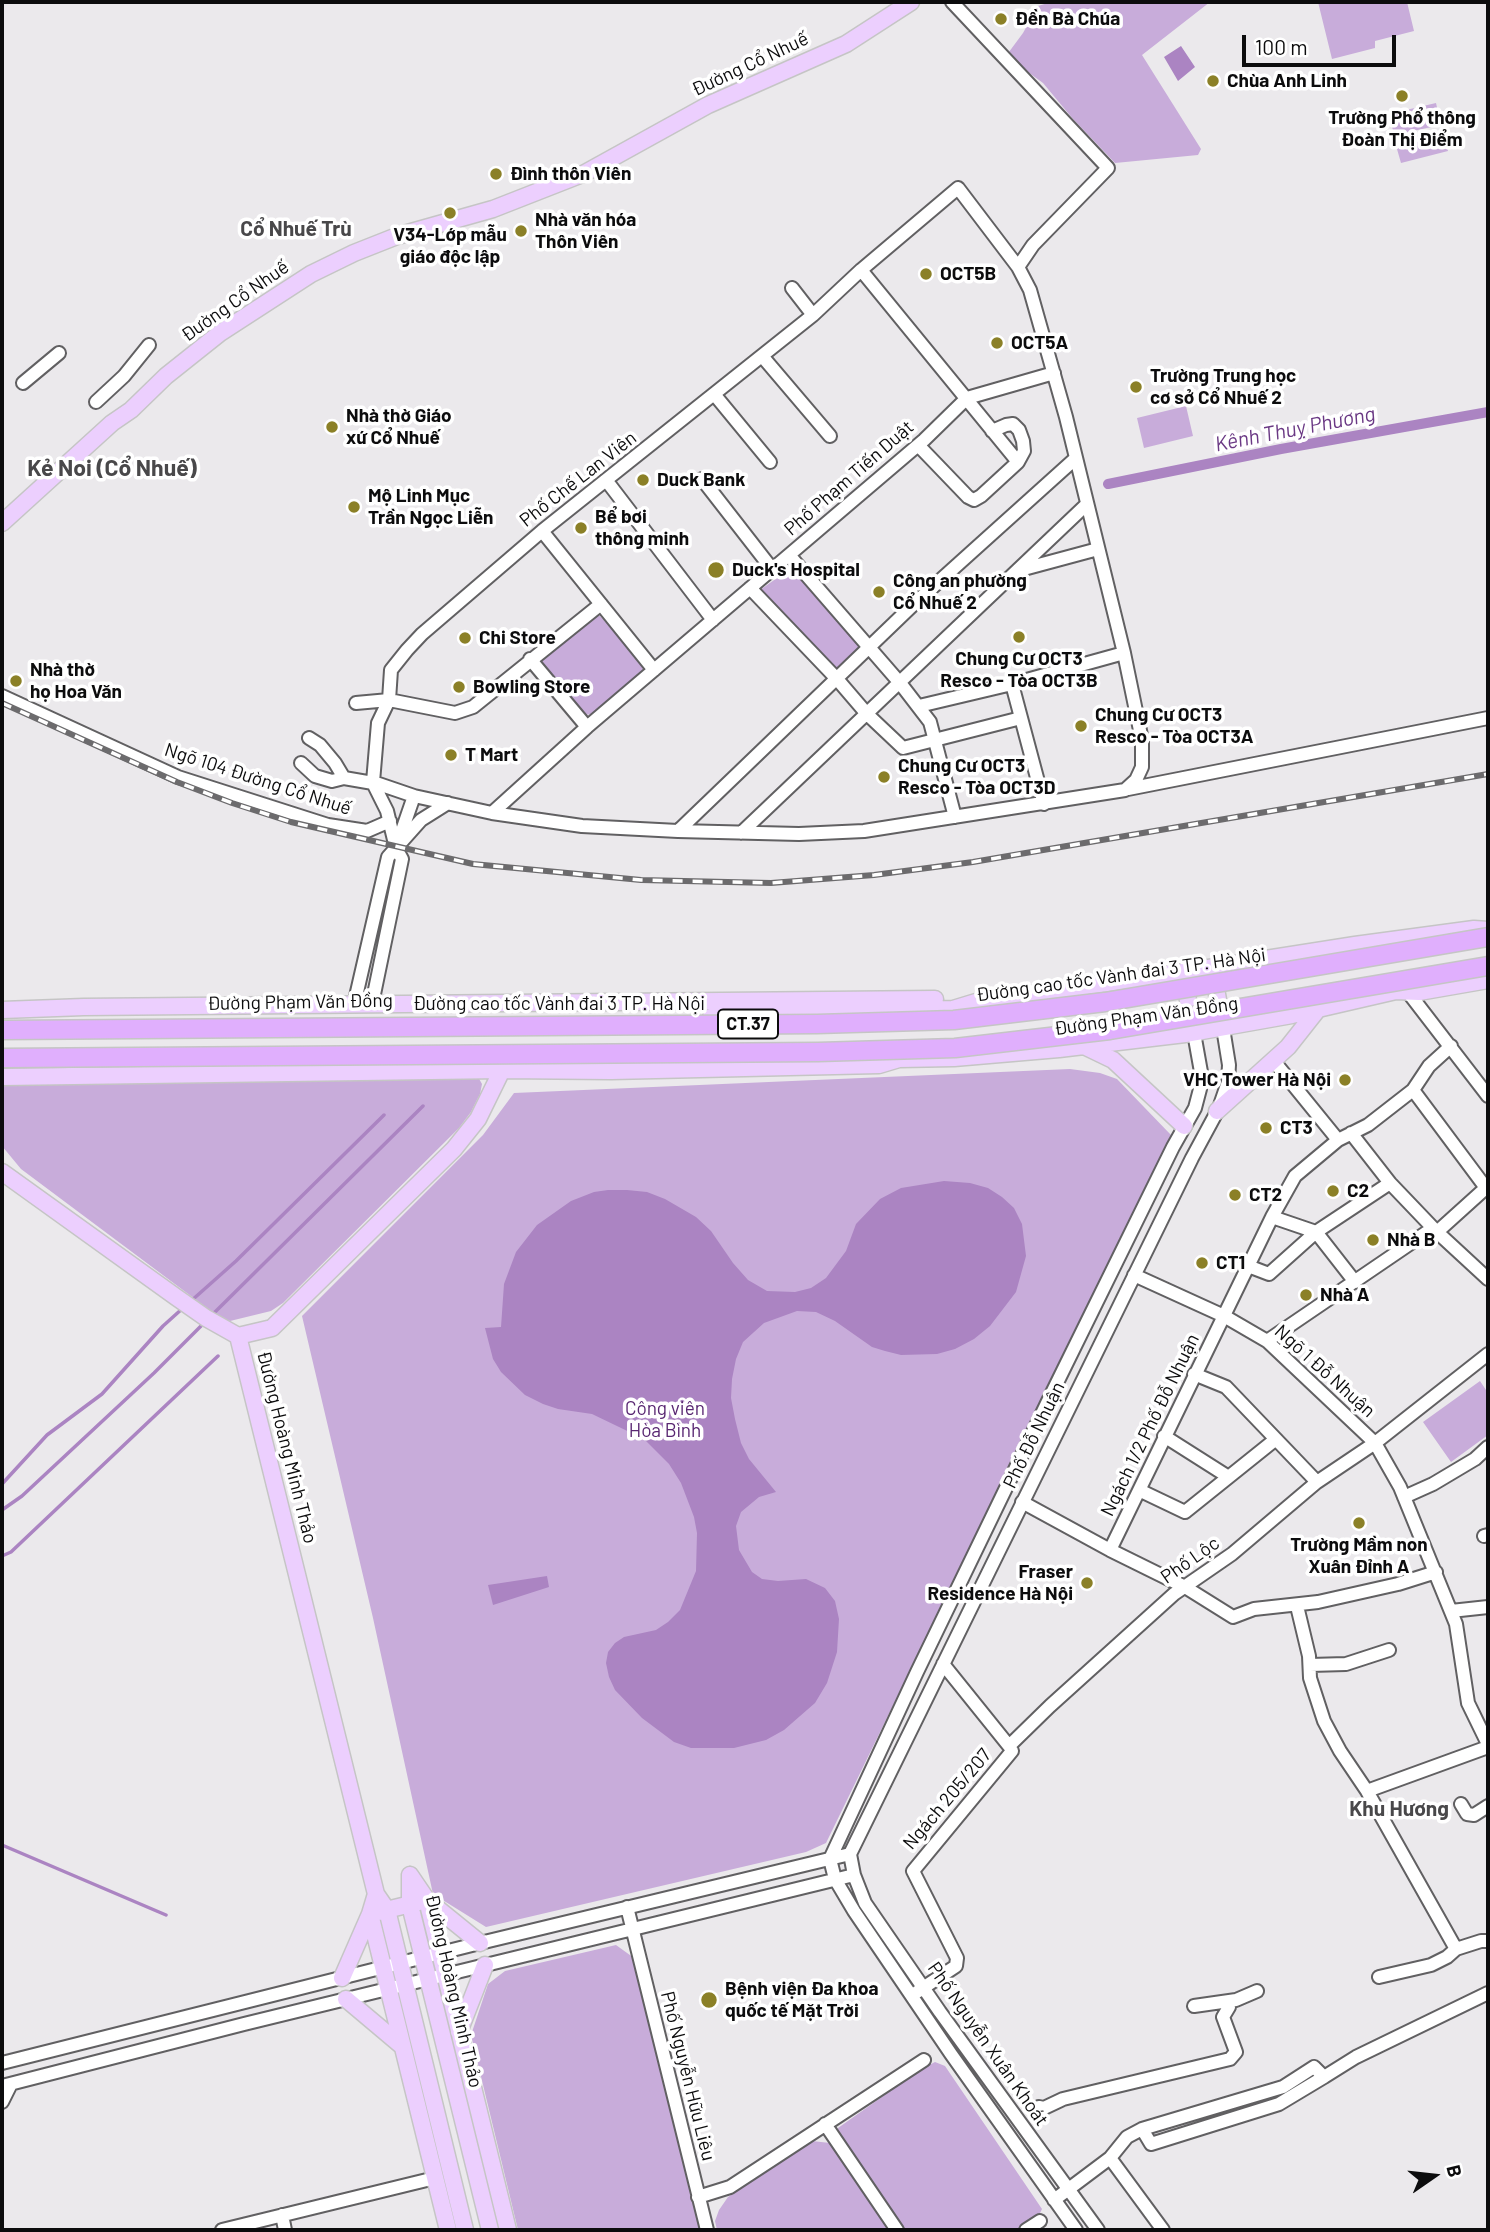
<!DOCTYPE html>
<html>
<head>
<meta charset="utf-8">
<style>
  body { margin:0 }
  #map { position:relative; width:1490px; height:2232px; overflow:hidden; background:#ebe9ec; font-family:Barlow,sans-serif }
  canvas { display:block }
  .frame { position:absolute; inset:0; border:4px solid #0c0c0d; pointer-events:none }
  .north { position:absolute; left:1399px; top:2141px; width:70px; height:70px; -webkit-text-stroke:5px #fff; paint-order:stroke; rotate:76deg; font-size:19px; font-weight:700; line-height:28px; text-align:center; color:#0c0c0d }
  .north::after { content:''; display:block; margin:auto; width:24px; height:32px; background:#0c0c0d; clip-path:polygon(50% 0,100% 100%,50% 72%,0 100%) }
  .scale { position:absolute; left:1242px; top:35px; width:154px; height:32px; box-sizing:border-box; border:4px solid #0c0c0d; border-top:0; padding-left:9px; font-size:21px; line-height:24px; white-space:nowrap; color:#0c0c0d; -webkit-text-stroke:5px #fff; paint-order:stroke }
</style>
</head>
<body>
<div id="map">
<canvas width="1490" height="2232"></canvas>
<div class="frame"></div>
<div class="north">B</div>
<div class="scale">100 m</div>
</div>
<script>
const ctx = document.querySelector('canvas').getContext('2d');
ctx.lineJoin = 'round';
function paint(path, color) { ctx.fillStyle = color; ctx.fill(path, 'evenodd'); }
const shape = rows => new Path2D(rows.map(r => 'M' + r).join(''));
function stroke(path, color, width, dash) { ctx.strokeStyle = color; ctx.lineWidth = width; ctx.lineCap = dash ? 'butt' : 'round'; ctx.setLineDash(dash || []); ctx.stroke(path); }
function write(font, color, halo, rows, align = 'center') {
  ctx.font = font + ' Barlow,sans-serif'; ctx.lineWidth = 7; ctx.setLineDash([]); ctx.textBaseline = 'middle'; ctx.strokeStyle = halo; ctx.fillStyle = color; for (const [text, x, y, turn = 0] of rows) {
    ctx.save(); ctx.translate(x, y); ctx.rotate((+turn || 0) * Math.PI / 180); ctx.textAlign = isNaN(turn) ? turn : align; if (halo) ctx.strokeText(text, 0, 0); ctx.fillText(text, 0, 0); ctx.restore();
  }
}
paint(shape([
  [1051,2,1210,2,1142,55,1201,149,1198,155,1115,163,1073,119,1043,83,1006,56,1023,33,1038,6],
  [1318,2,1407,2,1414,31,1375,41,1375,48,1332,59],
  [1436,103,1441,125,1394,135,1389,114],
  [1443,129,1448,151,1401,163,1395,142],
  [1186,406,1193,436,1144,448,1137,418],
  [794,566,865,648,836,675,760,590],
  [595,616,600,616,642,662,643,670,641,675,595,714,582,715,541,663,542,656],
  [1070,1069,1100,1073,1117,1079,1171,1135,826,1843,806,1852,486,1927,433,1894,373,1618,302,1316,483,1135,514,1093],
  [478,1077,482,1084,480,1094,471,1112,459,1128,283,1303,271,1311,230,1321,219,1317,21,1169,2,1146,2,1082],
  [1480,1381,1488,1393,1488,1435,1451,1462,1423,1422],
  [616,1945,634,1958,703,2230,518,2230,471,2035,488,1984,505,1971],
  [935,2062,945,2066,1042,2209,1037,2219,1018,2230,899,2230,836,2138,838,2128,920,2070],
  [812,2141,830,2143,889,2230,717,2230,715,2221,719,2210,728,2197]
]), '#c8acda');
paint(shape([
  [1181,46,1195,67,1178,81,1164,57],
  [944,1181,970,1183,988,1188,1002,1197,1014,1208,1022,1224,1026,1256,1016,1292,990,1326,974,1339,955,1349,937,1354,901,1355,885,1351,872,1347,835,1321,816,1312,797,1311,764,1323,743,1342,736,1359,732,1379,731,1398,735,1419,741,1443,749,1459,776,1492,759,1497,741,1512,736,1526,739,1550,752,1572,762,1579,778,1581,806,1579,825,1588,835,1601,839,1619,837,1652,827,1683,815,1703,784,1730,766,1740,734,1748,691,1748,674,1742,642,1718,615,1690,609,1677,606,1663,608,1652,615,1643,624,1637,656,1630,668,1622,680,1610,696,1571,697,1533,694,1517,681,1483,669,1464,644,1439,592,1414,558,1409,543,1404,525,1395,501,1372,493,1359,485,1328,501,1327,504,1284,516,1252,537,1225,571,1201,594,1192,608,1190,627,1190,647,1192,665,1199,696,1217,711,1231,733,1263,748,1280,767,1291,795,1292,811,1288,826,1278,846,1251,856,1224,880,1199,901,1188],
  [547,1576,549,1587,493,1605,488,1585]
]), '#ab84c2');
stroke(shape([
  [191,1301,236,1261,384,1115],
  [212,1315,423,1106],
  [2,1484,47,1435,102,1394,163,1326,183,1308],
  [2,1510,22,1496,154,1373,203,1324],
  [2,1556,11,1552,218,1356],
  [2,1845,166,1915]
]), '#ab84c2', 3.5);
stroke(shape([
  [1108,484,1281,449,1488,412]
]), '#ab84c2', 10);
const minor = shape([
  [952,2,1108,168,1033,245,1018,267],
  [861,270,1018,462],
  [792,288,813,315],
  [762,356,830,436],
  [23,383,59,353],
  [714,394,770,462],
  [96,402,124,376,149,345],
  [918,445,968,497,974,500,981,496,1018,462,1024,451,1023,441,1019,430,1013,424,1006,425,992,431],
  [702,479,772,569],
  [606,480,713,620],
  [542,531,654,670],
  [789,555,900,683,930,722,955,817],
  [1020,570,1098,549],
  [750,588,837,679,867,714,903,748,1021,718],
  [530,659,587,727],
  [1012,684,1044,804],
  [2,696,178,777,328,825,367,831,390,821],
  [356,703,389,700,455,713,473,707,601,604],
  [919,706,1012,684,1124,653],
  [309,738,320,745,335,763,344,778],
  [301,763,315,776,332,781,344,778,373,783,387,811,396,848,402,859,372,1004],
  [1128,789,1488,718],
  [414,796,492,813,587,727,924,440,967,398,1054,373],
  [678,831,915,603,1076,458],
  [741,833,1087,504],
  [396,848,414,796,373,782,378,723,389,700,391,670,407,650,422,634,542,531,813,315,861,270,958,188,1018,267,1030,290,1066,417,1124,653,1142,740,1142,767,1136,780,1125,790,864,831,799,834,678,831,582,826,492,813],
  [1408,992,1488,1096],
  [354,1005,388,857,421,820,448,803],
  [1273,1060,1338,1140],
  [1413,1090,1486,1188],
  [1351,1133,1390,1183,1433,1228],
  [1272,1217,1316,1232,1355,1282],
  [1437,1232,1488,1279],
  [1437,1232,1488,1186],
  [1248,1266,1269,1274,1316,1232,1390,1183],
  [1134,1275,1224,1316,1267,1341,1375,1443,1400,1487,1456,1624,1468,1703,1488,1744],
  [1267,1341,1433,1228,1437,1232],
  [1194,1374,1226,1387,1317,1482],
  [1164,1436,1227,1476],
  [1141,1491,1185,1512,1276,1439],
  [1404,1497,1433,1484,1475,1459,1488,1447],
  [1022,1502,1110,1550,1185,1587,1233,1617,1254,1609,1318,1602,1398,1584,1436,1572],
  [1484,1536,1488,1535],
  [1110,1550,1272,1217,1295,1176,1338,1140,1368,1125,1413,1090,1429,1066,1451,1046],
  [1297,1606,1309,1656,1310,1678,1324,1721,1340,1751,1367,1791,1456,1949],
  [1451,1611,1488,1607],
  [943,1664,1009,1746,1050,1706,1174,1594,1232,1554,1317,1482,1375,1443,1488,1354],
  [1310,1665,1346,1664,1389,1650],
  [1367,1791,1488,1747],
  [1461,1804,1467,1814,1474,1815,1488,1806],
  [850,1854,1192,1158,1219,1108,1228,1082,1229,1065,1223,1028],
  [850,1854,854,1875,865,1903,940,2012,1098,2230],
  [830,1859,917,1672,1050,1397,1173,1147,1195,1108,1200,1089,1201,1072,1194,1033],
  [830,1859,835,1879,854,1911,951,2054,1076,2230],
  [627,1907,707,2230],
  [1379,1977,1431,1965,1447,1957,1456,1949,1481,1941,1488,1941],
  [917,1992,956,1966,957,1958,913,1871,1012,1751],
  [1194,2006,1236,2000,1257,1991],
  [2,2063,480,1943,850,1854],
  [2,2086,244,2024,854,1875],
  [2,2102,11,2084],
  [1039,2107,1044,2108,1063,2099,1230,2059,1236,2052,1223,2017,1229,2007,1227,2002],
  [825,2124,897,2230],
  [1142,2129,1151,2144,1279,2104,1324,2077],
  [1110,2158,1163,2230],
  [698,2197,730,2187,924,2060],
  [1054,2200,1110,2158,1127,2137,1142,2129,1283,2087,1314,2067,1324,2077,1356,2057,1488,1993],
  [282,2215,285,2230],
  [222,2230,435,2178],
  [1026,2230,1040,2221]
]);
const major = shape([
  [2,523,112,423,131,410,166,376,220,333,311,274,354,253,397,236,493,209,585,173,708,105,846,44,911,2],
  [1213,972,1222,1022],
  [1184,978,1193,1029],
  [2,1010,84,1007,935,999],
  [711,1017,953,1009,976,1002,1183,972,1355,945,1474,929,1488,930],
  [1086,1047,1113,1060,1184,1126],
  [2,1077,502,1070,611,1071,879,1065,899,1059,954,1058,1059,1049,1185,1034,1292,1015,1396,991,1419,992,1488,980],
  [1217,1111,1288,1047,1318,1009],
  [2,1172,176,1297,206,1318,238,1336,272,1328,454,1149,478,1119,502,1070],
  [238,1336,376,1894,387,1910,465,2230],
  [410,1875,427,1900,508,2230],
  [410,1875,410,1905,490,2230],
  [376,1894,370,1914,448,2230],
  [342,1978,370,1914,427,1900,480,1943],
  [346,1999,403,2047],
  [459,2032,485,1965]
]);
stroke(minor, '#616062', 16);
stroke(major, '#c5c5c5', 19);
stroke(minor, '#fff', 12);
stroke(major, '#eccffe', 16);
const rail = shape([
  [2,703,177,782,232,803,291,822,473,864,641,880,771,883,874,875,973,862,1488,774]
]);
stroke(rail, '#6c6b6d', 6);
stroke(rail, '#fff', 3.5, [10]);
const highwayBridge = shape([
  [2,1030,817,1024,954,1020,1105,1002,1488,937],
  [2,1058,818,1052,955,1048,1110,1030,1488,966]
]);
stroke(highwayBridge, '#c5c5c5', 21, []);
stroke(highwayBridge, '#e0affd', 18);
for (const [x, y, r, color] of [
  [1001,19,7,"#8b8027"],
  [1213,81,7,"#8b8027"],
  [1402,96,7,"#8b8027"],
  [496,174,7,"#8b8027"],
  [450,213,7,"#8b8027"],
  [521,231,7,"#8b8027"],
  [926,274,7,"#8b8027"],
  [997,343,7,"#8b8027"],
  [1136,387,7,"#8b8027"],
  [332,427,7,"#8b8027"],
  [643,480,7,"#8b8027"],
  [354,507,7,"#8b8027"],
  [581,528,7,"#8b8027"],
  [716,570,9,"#8b8027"],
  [879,592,7,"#8b8027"],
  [1019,637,7,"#8b8027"],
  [465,638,7,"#8b8027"],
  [16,681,7,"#8b8027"],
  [459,687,7,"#8b8027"],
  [1081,726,7,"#8b8027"],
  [451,755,7,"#8b8027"],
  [884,777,7,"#8b8027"],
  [1345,1080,7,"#8b8027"],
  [1266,1128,7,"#8b8027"],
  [1333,1191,7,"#8b8027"],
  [1235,1195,7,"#8b8027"],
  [1373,1240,7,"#8b8027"],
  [1202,1263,7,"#8b8027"],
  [1306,1295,7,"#8b8027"],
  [1359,1523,7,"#8b8027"],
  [1087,1583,7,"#8b8027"],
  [709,2000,9,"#8b8027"]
]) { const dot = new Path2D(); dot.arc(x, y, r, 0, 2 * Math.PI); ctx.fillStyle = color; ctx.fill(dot); stroke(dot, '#fff', 2.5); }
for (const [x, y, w] of [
  [748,1024,60]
]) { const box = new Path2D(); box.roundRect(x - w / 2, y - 14.5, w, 29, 5); ctx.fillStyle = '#fff'; ctx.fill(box); stroke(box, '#0c0c0d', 2); }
write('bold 18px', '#0c0c0d', null, [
  ["CT.37",748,1024]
]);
write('bold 19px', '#0c0c0d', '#fff', [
  ["Đền Bà Chúa",1015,19],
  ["Chùa Anh Linh",1227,81],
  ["Trường Phổ thông",1402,118,"center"],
  ["Đoàn Thị Điểm",1402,140,"center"],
  ["Đình thôn Viên",510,174],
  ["Nhà văn hóa",535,220],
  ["Thôn Viên",535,242],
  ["V34-Lớp mẫu",450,235,"center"],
  ["giáo độc lập",450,257,"center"],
  ["OCT5B",940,274],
  ["OCT5A",1011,343],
  ["Trường Trung học",1150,376],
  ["cơ sở Cổ Nhuế 2",1150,398],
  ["Nhà thờ Giáo",346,416],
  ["xứ Cổ Nhuế",346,438],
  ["Duck Bank",657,480],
  ["Mộ Linh Mục",368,496],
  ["Trần Ngọc Liễn",368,518],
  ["Bể bơi",595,517],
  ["thông minh",595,539],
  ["Duck's Hospital",732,570],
  ["Công an phường",893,581],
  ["Cổ Nhuế 2",893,603],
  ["Chi Store",479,638],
  ["Chung Cư OCT3",1019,659,"center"],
  ["Resco - Tòa OCT3B",1019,681,"center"],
  ["Nhà thờ",30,670],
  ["họ Hoa Văn",30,692],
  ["Bowling Store",473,687],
  ["Chung Cư OCT3",1095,715],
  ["Resco - Tòa OCT3A",1095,737],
  ["T Mart",465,755],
  ["Chung Cư OCT3",898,766],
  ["Resco - Tòa OCT3D",898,788],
  ["VHC Tower Hà Nội",1331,1080,"right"],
  ["CT3",1280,1128],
  ["C2",1347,1191],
  ["CT2",1249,1195],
  ["Nhà B",1387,1240],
  ["CT1",1216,1263],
  ["Nhà A",1320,1295],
  ["Trường Mầm non",1359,1545,"center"],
  ["Xuân Đỉnh A",1359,1567,"center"],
  ["Fraser",1073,1572,"right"],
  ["Residence Hà Nội",1073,1594,"right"],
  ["Bệnh viện Đa khoa",725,1989],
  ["quốc tế Mặt Trời",725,2011]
], 'left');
write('19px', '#0c0c0d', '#fff', [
  ["Đường Cổ Nhuế",750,64,-25],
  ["Đường Cổ Nhuế",235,301,-35],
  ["Phố Phạm Tiến Duật",849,478,-41],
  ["Phố Chế Lan Viên",578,479,-38],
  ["Ngõ 104 Đường Cổ Nhuế",258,779,18],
  ["Đường cao tốc Vành đai 3 TP. Hà Nội",1121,975,-8],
  ["Đường Phạm Văn Đồng",300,1002,-1],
  ["Đường cao tốc Vành đai 3 TP. Hà Nội",559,1004],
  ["Đường Phạm Văn Đồng",1146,1016,-8],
  ["Ngõ 1 Đỗ Nhuận",1325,1371,42],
  ["Ngách 1/2 Phố Đỗ Nhuận",1150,1425,-64],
  ["Phố Đỗ Nhuận",1034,1435,-64],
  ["Đường Hoàng Minh Thảo",287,1447,76],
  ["Phố Lộc",1190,1560,-35],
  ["Ngách 205/207",947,1799,-50],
  ["Đường Hoàng Minh Thảo",454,1991,77],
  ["Phố Nguyễn Xuân Khoát",988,2044,55],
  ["Phố Nguyễn Hữu Liêu",688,2076,76]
]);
write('19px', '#592772', '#fff', [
  ["Công viên",665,1409],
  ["Hòa Bình",665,1431]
]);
write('bold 21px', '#49484a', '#fff', [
  ["Cổ Nhuế Trù",296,229],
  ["Khu Hương",1399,1809]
]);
write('italic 21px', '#6a3884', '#fff', [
  ["Kênh Thuỵ Phương",1295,429,-11]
]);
write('bold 23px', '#49484a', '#fff', [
  ["Kẻ Noi (Cổ Nhuế)",112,468]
]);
</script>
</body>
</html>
